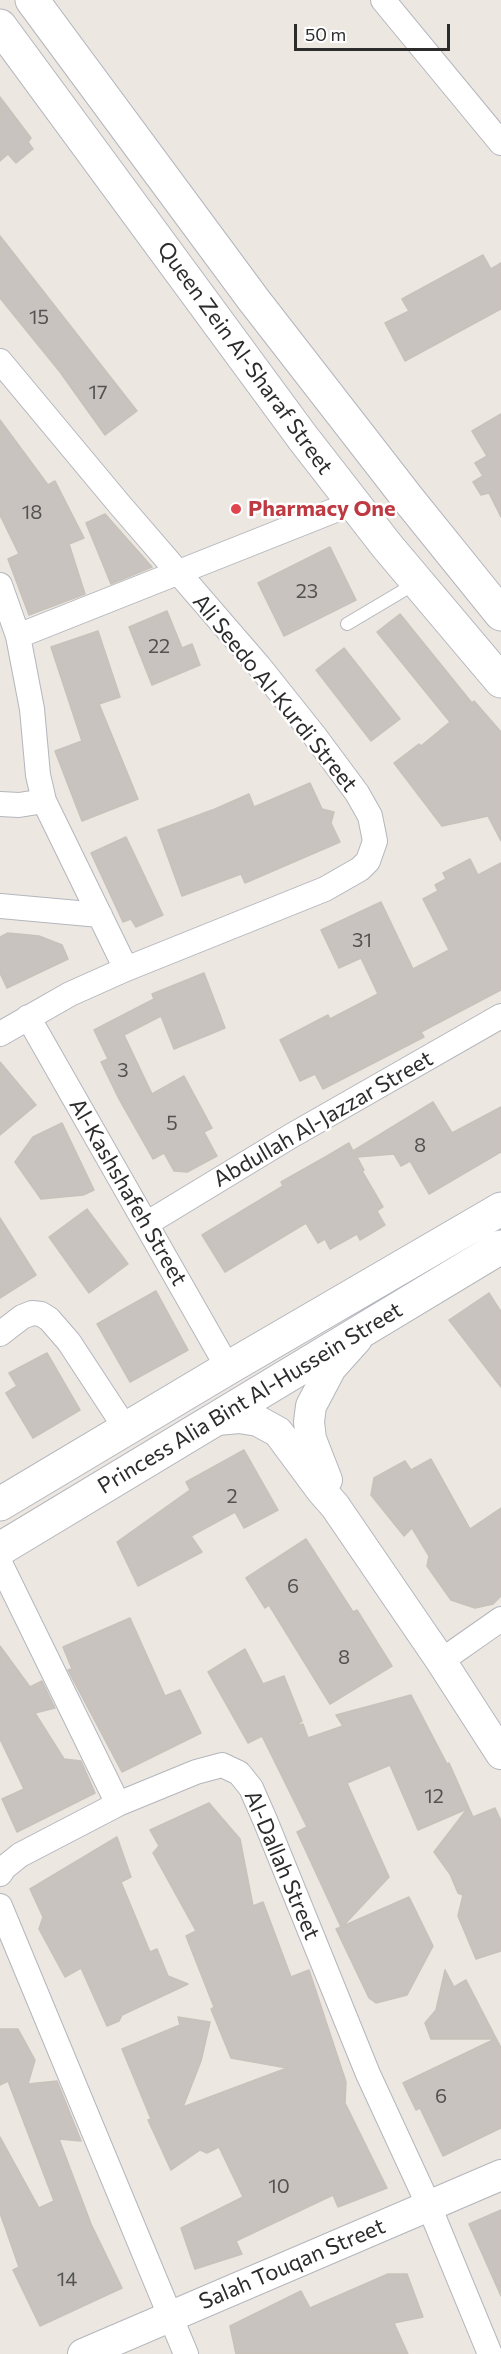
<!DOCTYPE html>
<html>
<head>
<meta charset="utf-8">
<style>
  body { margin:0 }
  #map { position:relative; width:501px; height:2354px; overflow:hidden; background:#ece7e0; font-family:Commissioner,sans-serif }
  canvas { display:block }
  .scale { position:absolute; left:294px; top:24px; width:156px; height:27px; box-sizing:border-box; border:3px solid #2c2c2c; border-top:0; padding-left:8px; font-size:18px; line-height:21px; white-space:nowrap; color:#2c2c2c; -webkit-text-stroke:4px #fff; paint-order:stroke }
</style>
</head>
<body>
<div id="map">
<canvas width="501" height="2354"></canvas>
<div class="scale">50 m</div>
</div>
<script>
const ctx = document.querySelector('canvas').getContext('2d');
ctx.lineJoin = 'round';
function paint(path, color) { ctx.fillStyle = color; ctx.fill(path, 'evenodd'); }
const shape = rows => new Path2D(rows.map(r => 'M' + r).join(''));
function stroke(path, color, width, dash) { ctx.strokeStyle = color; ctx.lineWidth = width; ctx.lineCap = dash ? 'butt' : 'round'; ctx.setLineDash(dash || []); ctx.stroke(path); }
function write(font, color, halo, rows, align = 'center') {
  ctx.font = font + ' Commissioner,sans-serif'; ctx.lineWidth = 5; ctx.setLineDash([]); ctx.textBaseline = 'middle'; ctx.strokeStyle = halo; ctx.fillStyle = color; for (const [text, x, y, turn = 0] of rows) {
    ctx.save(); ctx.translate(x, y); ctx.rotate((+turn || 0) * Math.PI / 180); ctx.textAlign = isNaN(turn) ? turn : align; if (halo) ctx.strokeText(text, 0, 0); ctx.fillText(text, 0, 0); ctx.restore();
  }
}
const building = shape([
  [0,97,31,138,28,142,33,149,16,163,8,154,0,161,0,97],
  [0,236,137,411,105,435,60,372,0,298,0,236],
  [483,255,491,269,501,263,501,309,405,361,385,323,409,311,402,299,483,255],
  [501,414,501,517,489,493,481,495,473,482,483,476,475,463,487,456,472,431,501,414],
  [0,420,48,485,55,481,84,538,69,544,85,594,29,615,8,559,19,554,0,515,0,420],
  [105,514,152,567,111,584,86,523,105,514],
  [330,547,356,600,284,636,258,583,330,547],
  [167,611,182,648,192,644,200,665,152,685,129,627,167,611],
  [400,614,472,703,474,701,501,732,501,841,488,816,442,826,394,763,419,744,421,746,450,722,377,632,400,614],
  [98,631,120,697,99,704,138,799,82,821,55,751,82,741,51,647,98,631],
  [344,648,400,719,371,741,316,670,344,648],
  [310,783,322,809,334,812,331,823,340,842,245,883,241,874,182,896,158,830,215,809,249,794,254,807,310,783],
  [126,837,163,915,136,927,131,919,123,922,91,853,126,837],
  [470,859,478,875,501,863,501,990,421,1032,424,1037,323,1089,315,1074,300,1081,280,1040,328,1015,330,1019,378,994,361,958,339,968,321,930,381,902,413,969,449,950,423,899,438,891,435,885,446,879,443,873,470,859],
  [8,933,39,936,62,945,68,959,7,988,0,973,0,937,8,933],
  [204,973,225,1028,174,1049,161,1016,124,1035,152,1094,184,1076,212,1128,204,1132,217,1156,187,1172,174,1171,164,1153,153,1159,119,1099,101,1062,108,1059,94,1030,154,999,152,994,204,973],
  [0,1062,36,1105,0,1135,0,1062],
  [433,1102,452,1133,501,1107,501,1152,429,1194,410,1161,401,1166,394,1154,357,1157,364,1170,362,1171,383,1207,377,1211,385,1225,360,1240,357,1234,330,1249,325,1239,318,1243,306,1223,225,1272,202,1235,283,1186,281,1182,327,1156,349,1143,353,1151,433,1102],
  [62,1123,94,1190,83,1195,41,1199,15,1162,33,1137,62,1123],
  [87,1209,128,1264,89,1293,49,1237,87,1209],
  [0,1218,36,1275,0,1298,0,1218],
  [156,1291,188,1350,130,1382,97,1324,156,1291],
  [489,1293,501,1312,501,1387,449,1320,489,1293],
  [47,1353,80,1410,33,1438,6,1393,17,1386,9,1373,47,1353],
  [244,1450,278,1510,244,1528,235,1512,191,1536,202,1552,138,1586,117,1542,190,1490,186,1482,244,1450],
  [431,1459,470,1529,501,1508,501,1596,493,1604,475,1608,451,1600,427,1566,429,1556,412,1528,404,1536,371,1495,374,1478,405,1461,411,1470,431,1459],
  [306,1539,353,1612,357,1610,392,1666,330,1704,269,1605,265,1608,246,1578,306,1539],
  [130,1618,165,1696,180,1690,201,1733,122,1772,68,1670,72,1669,63,1647,130,1618],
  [0,1646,30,1687,42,1681,55,1708,35,1713,64,1759,81,1761,95,1793,17,1832,2,1799,24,1789,0,1739,0,1646],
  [245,1649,263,1684,284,1676,302,1721,294,1726,303,1724,308,1738,343,1726,336,1715,411,1695,447,1764,449,1763,473,1817,495,1808,501,1821,501,1951,476,1959,458,1916,463,1895,458,1893,450,1874,434,1852,467,1809,418,1830,390,1765,347,1783,389,1877,343,1926,409,1897,433,1946,407,1995,376,2003,369,1998,336,1929,341,1927,297,1832,307,1827,262,1736,248,1743,208,1672,245,1649],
  [209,1803,240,1839,253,1906,263,1902,291,1977,309,1970,346,2082,345,2103,387,2188,338,2207,333,2195,236,2241,242,2254,195,2269,181,2228,243,2197,219,2147,207,2153,200,2150,171,2170,148,2120,151,2119,122,2049,180,2025,178,2017,210,2022,201,2061,183,2107,287,2068,231,2058,211,2009,214,2007,186,1936,196,1931,153,1853,159,1846,150,1830,209,1803],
  [117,1837,131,1877,121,1882,150,1952,157,1949,168,1976,188,1984,122,2015,119,2021,107,2026,81,1968,65,1977,39,1929,43,1917,30,1889,117,1837],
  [445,1970,454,1987,466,1980,501,2048,501,2128,443,2156,420,2108,416,2110,403,2083,495,2039,431,2039,425,2023,436,2010,445,1970],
  [0,2029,18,2029,35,2060,28,2084,57,2081,81,2141,59,2139,91,2224,122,2288,40,2326,13,2270,19,2267,0,2213,0,2137,39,2208,54,2201,8,2081,0,2085,0,2029],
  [501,2210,501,2296,469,2224,501,2210],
  [388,2274,407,2274,423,2317,394,2323,408,2354,236,2354,230,2326,301,2291,310,2308,388,2274]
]);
paint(building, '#c8c3bf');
stroke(building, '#c7c2ba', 1.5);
const service = shape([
  [347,624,416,583]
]);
const minor = shape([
  [383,0,501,143],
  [0,361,120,505,259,666,314,735,357,793,370,816,375,841,368,861,360,869,325,889,126,969,70,994,0,1034],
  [0,585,18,636,32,709,38,775,44,801,126,969],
  [18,636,353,503],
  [0,804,19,805,44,801],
  [0,906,100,915],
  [28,1017,228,1368],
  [146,1224,291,1136,501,1016],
  [0,1334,22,1317,32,1313,41,1314,49,1319,69,1342,126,1429],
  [0,1563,118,1804],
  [441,1661,501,1619],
  [0,1874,4,1868,20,1855,118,1804,196,1772,222,1765,239,1773,251,1788,265,1820,368,2074,429,2206,490,2354],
  [0,1906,186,2354]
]);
const tertiary = shape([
  [217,1420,239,1418,258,1421,278,1432,321,1490,335,1506,441,1661,501,1754],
  [327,1480,311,1439,309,1422,311,1406,331,1368,357,1339],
  [83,2354,501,2175]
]);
const secondary = shape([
  [32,0,253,299,409,500,501,614],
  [0,26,303,438,387,546,501,681],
  [0,1504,228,1368,501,1209],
  [0,1549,501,1247]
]);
stroke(service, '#b4b6be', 14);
stroke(minor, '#b4b6be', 26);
stroke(tertiary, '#b4b6be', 32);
stroke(secondary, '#b4b6be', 35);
stroke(service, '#fff', 12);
stroke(minor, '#fff', 24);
stroke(tertiary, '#fff', 30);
stroke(secondary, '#fff', 33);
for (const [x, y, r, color] of [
  [236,509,6,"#e0444e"]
]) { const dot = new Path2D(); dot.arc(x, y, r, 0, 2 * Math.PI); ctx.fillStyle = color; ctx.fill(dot); stroke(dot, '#fff', 2); }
write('20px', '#535251', null, [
  ["15",39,317],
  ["17",98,392],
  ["18",32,512],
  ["23",307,591],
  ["22",159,646],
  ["31",362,940],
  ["3",123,1070],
  ["5",172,1123],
  ["8",420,1145],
  ["2",232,1496],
  ["6",293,1586],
  ["8",344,1657],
  ["12",434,1796],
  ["6",441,2096],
  ["10",279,2186],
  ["14",67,2279]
]);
write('22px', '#2c2c2c', '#fff', [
  ["Queen Zein Al-Sharaf Street",245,358,54],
  ["Ali Seedo Al-Kurdi Street",275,693,51],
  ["Abdullah Al-Jazzar Street",323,1119,-30],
  ["Al-Kashshafeh Street",128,1192,60],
  ["Princess Alia Bint Al-Hussein Street",250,1398,-31],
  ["Al-Dallah Street",282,1865,67],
  ["Salah Touqan Street",292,2264,-23]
]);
write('bold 22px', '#be3a42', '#fff', [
  ["Pharmacy One",248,509]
], 'left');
</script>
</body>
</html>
